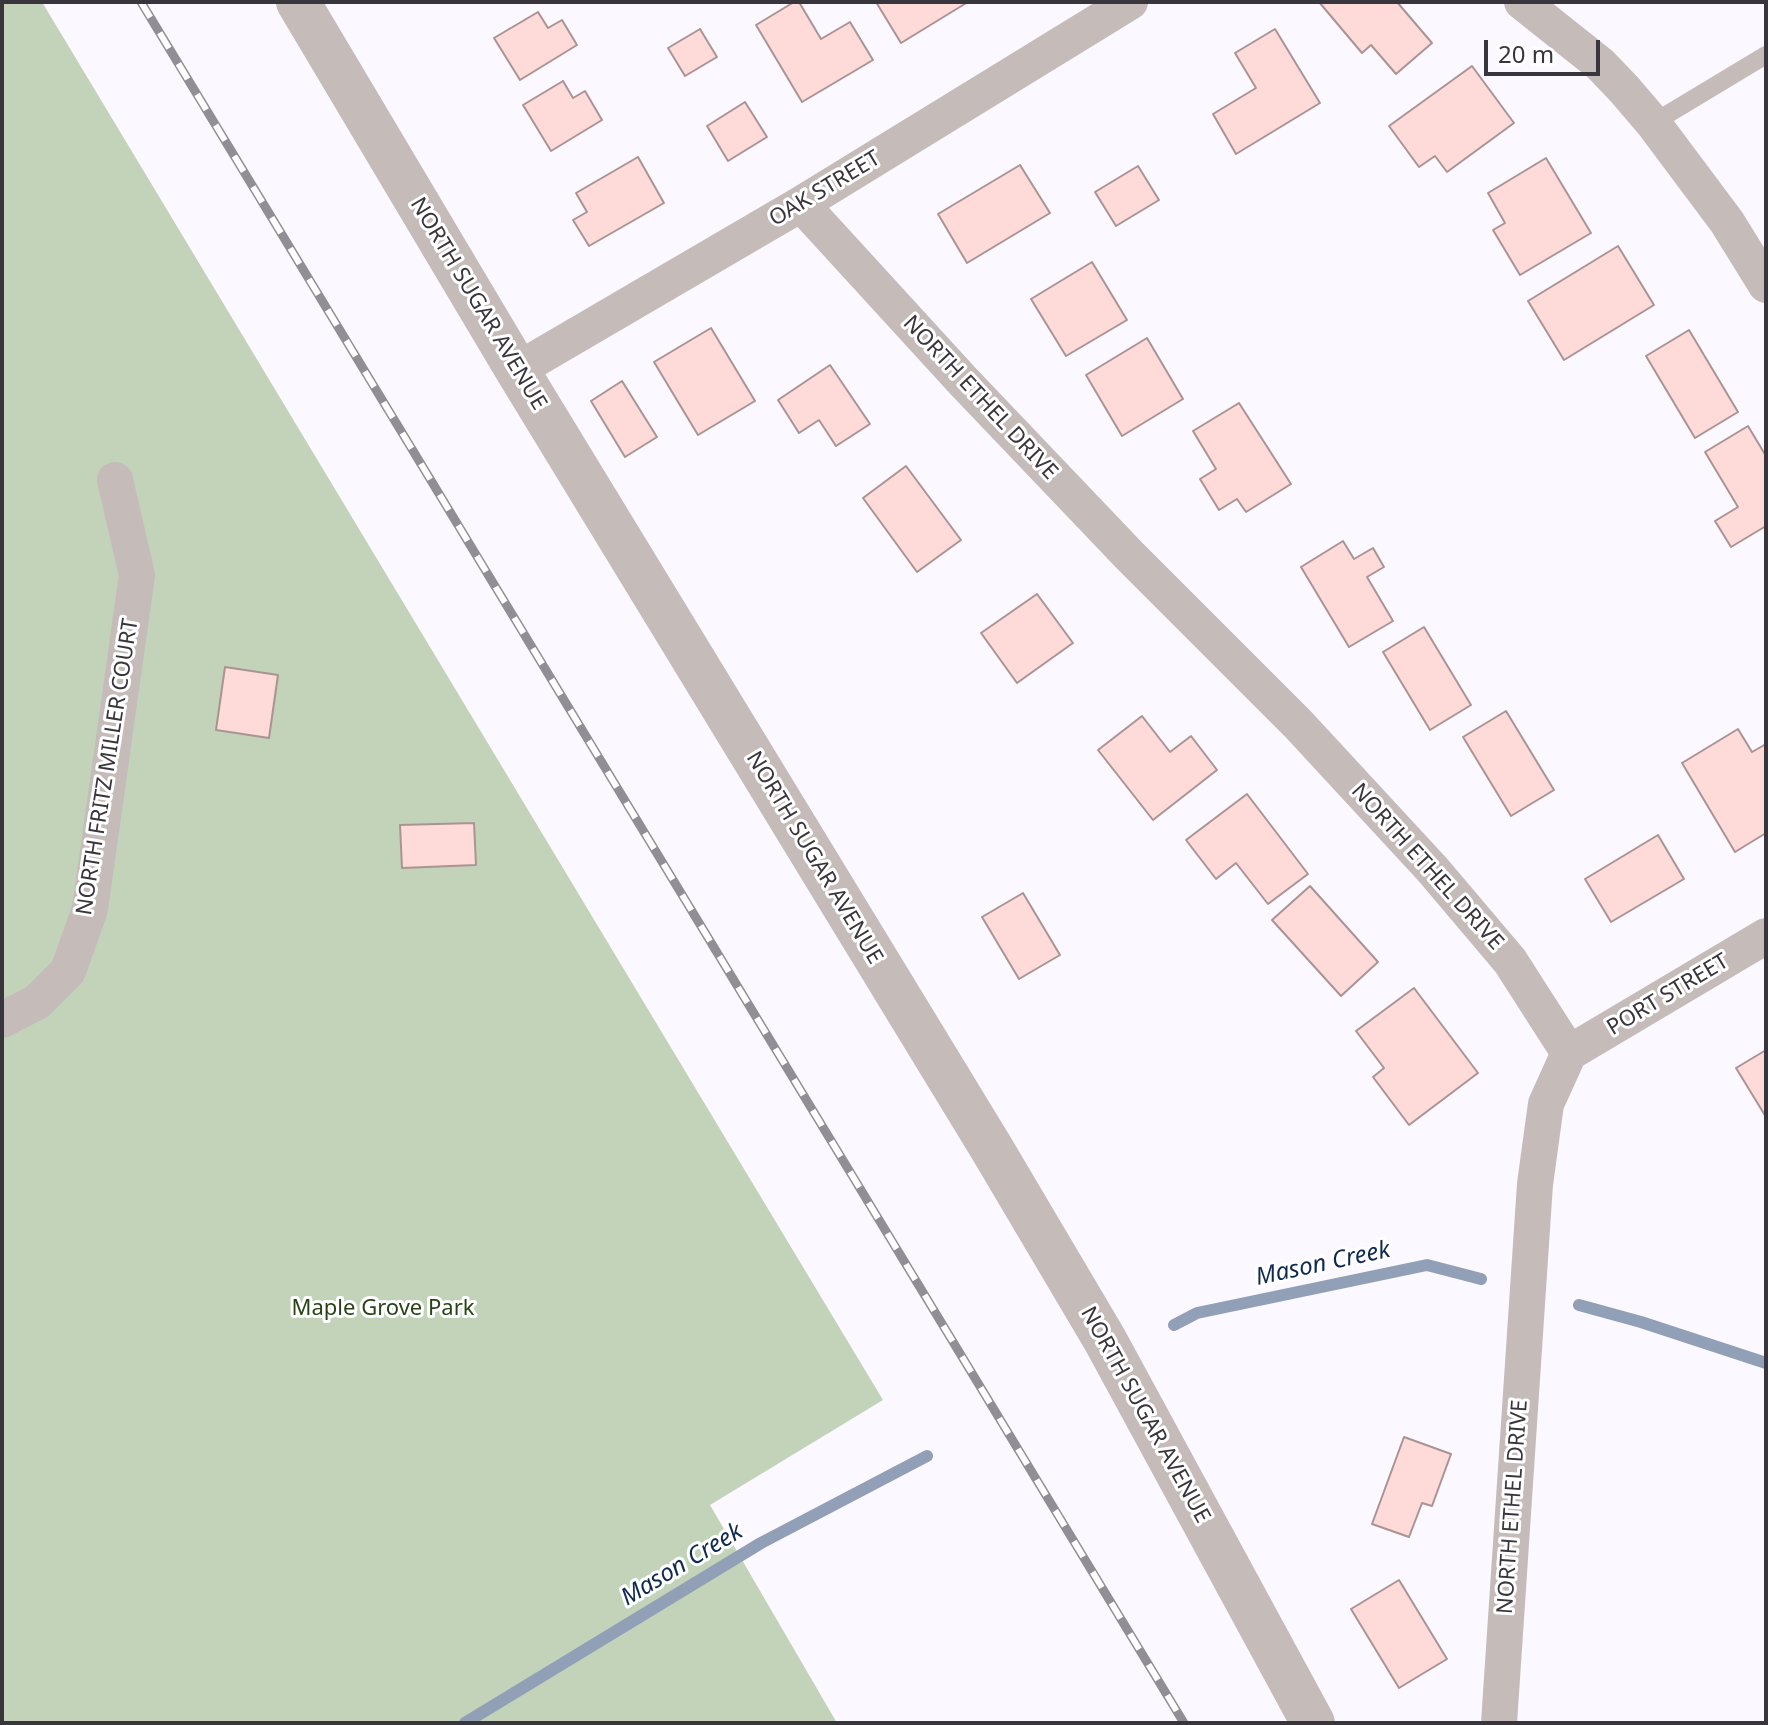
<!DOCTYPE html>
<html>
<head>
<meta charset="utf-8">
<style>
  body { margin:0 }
  #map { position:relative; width:1768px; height:1725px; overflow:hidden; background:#fcf8ff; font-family:"Noto Sans",sans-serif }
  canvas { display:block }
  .frame { position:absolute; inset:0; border:4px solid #39353c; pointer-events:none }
  .scale { position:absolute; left:1484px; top:40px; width:116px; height:36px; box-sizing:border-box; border:4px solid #39353c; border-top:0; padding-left:10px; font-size:24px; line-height:28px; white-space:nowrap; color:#39353c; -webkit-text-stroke:6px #fff; paint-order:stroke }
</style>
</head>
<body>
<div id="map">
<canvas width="1768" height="1725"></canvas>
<div class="frame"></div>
<div class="scale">20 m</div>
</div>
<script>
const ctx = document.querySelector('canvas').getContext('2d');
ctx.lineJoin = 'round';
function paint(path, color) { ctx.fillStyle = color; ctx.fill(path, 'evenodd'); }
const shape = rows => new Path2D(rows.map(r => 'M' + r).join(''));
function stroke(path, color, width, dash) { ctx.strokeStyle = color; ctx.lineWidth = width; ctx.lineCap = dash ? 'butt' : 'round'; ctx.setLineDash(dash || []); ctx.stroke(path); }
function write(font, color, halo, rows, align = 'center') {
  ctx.font = font + ' "Noto Sans",sans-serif'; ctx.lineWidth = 6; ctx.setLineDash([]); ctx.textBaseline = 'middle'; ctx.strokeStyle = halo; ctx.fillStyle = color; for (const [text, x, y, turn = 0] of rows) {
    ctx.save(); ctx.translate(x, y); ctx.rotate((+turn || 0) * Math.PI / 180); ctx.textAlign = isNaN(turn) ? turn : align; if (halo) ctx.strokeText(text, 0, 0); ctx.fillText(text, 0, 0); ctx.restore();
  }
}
paint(shape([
  [2,2,42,2,883,1400,710,1505,837,1723,2,1723,2,1279,4,1174,2,1136]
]), '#c2d3ba');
stroke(shape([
  [1579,1305,1641,1322,1766,1363],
  [1174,1325,1197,1313,1427,1265,1481,1279],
  [465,1723,761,1543,927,1456]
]), '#919fb7', 12);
const building = shape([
  [794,2,799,2,821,39,850,22,873,60,802,102,756,25,794,2],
  [876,2,968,2,901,43,876,2],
  [1319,2,1397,2,1432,43,1396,74,1371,45,1362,53,1319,2],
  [538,12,548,28,562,20,577,45,520,80,494,38,538,12],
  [700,29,717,57,685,76,668,48,700,29],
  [1275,29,1320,103,1236,154,1213,114,1256,88,1235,53,1275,29],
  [1472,66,1514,123,1447,172,1435,156,1419,167,1389,126,1472,66],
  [563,81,573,98,585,91,602,120,551,151,523,105,563,81],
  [745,102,767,137,728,161,707,126,745,102],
  [638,157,664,203,589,246,573,220,587,212,576,193,638,157],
  [1546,158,1591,233,1520,275,1493,230,1505,223,1488,193,1546,158],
  [1020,165,1050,213,967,263,938,214,1020,165],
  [1138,166,1159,200,1116,226,1095,192,1138,166],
  [1618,246,1654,305,1564,360,1528,301,1618,246],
  [1092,262,1127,320,1066,356,1031,299,1092,262],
  [711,328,755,401,698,435,654,362,711,328],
  [1689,330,1738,412,1695,438,1646,356,1689,330],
  [1147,338,1183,399,1122,436,1086,375,1147,338],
  [830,365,870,424,836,446,819,420,799,433,778,400,830,365],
  [622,381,657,437,625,457,591,401,622,381],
  [1239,403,1291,484,1246,512,1237,499,1219,510,1200,479,1216,469,1193,431,1239,403],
  [1748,426,1766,456,1766,526,1731,547,1715,521,1738,507,1705,452,1748,426],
  [906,466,961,540,917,572,863,498,906,466],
  [1343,541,1354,559,1373,548,1384,567,1367,577,1393,621,1349,647,1301,567,1343,541],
  [1037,594,1073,643,1017,683,981,633,1037,594],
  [1424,627,1471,705,1430,730,1383,652,1424,627],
  [225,667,278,675,269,738,216,730,225,667],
  [1506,711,1554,790,1511,816,1463,737,1506,711],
  [1142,716,1170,752,1191,736,1217,770,1153,820,1098,750,1142,716],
  [1738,729,1752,752,1766,744,1766,833,1735,852,1682,763,1738,729],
  [1247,794,1308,874,1268,904,1236,863,1216,879,1186,840,1247,794],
  [474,823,476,865,402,868,400,825,474,823],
  [1658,835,1684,879,1611,922,1585,879,1658,835],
  [1310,886,1378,962,1341,996,1272,920,1310,886],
  [1023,893,1060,955,1019,979,982,917,1023,893],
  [1414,988,1478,1073,1409,1125,1373,1077,1384,1068,1356,1031,1414,988],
  [1766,1050,1766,1117,1736,1068,1766,1050],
  [1404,1437,1451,1454,1432,1506,1422,1503,1409,1537,1372,1524,1404,1437],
  [1399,1580,1447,1659,1399,1688,1351,1609,1399,1580]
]);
paint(building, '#fedad8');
stroke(building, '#aa9493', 2);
stroke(shape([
  [1653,123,1766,55]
]), '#c5bbb9', 18);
stroke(shape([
  [1522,2,1600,64,1624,89,1653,123,1727,222,1766,285],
  [801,204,963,381,1129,555,1298,724,1433,870,1510,961,1569,1053,1546,1104,1535,1184,1499,1723],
  [517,370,801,204,1130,2],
  [2,1020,37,1002,68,971,90,909,137,575,115,480],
  [1569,1053,1766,936]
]), '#c5bbb9', 36);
stroke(shape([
  [298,2,517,370,992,1149,1105,1340,1313,1723]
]), '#c5bbb9', 44);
const rail = shape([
  [141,2,1184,1723]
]);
stroke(rail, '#928e95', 9);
stroke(rail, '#fff', 6, [18]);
write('22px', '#39353c', '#fff', [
  ["OAK STREET",825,189,-31],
  ["NORTH SUGAR AVENUE",478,304,59],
  ["NORTH ETHEL DRIVE",980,398,47],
  ["NORTH FRITZ MILLER COURT",108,767,-81],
  ["NORTH SUGAR AVENUE",814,858,59],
  ["NORTH ETHEL DRIVE",1427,867,48],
  ["PORT STREET",1668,995,-31],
  ["NORTH SUGAR AVENUE",1145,1415,61],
  ["NORTH ETHEL DRIVE",1513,1507,-86]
]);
write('22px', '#284416', '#fff', [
  ["Maple Grove Park",383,1309]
]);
write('italic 24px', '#0f2951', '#fff', [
  ["Mason Creek",1323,1264,-12],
  ["Mason Creek",682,1565,-31]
]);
</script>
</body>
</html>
